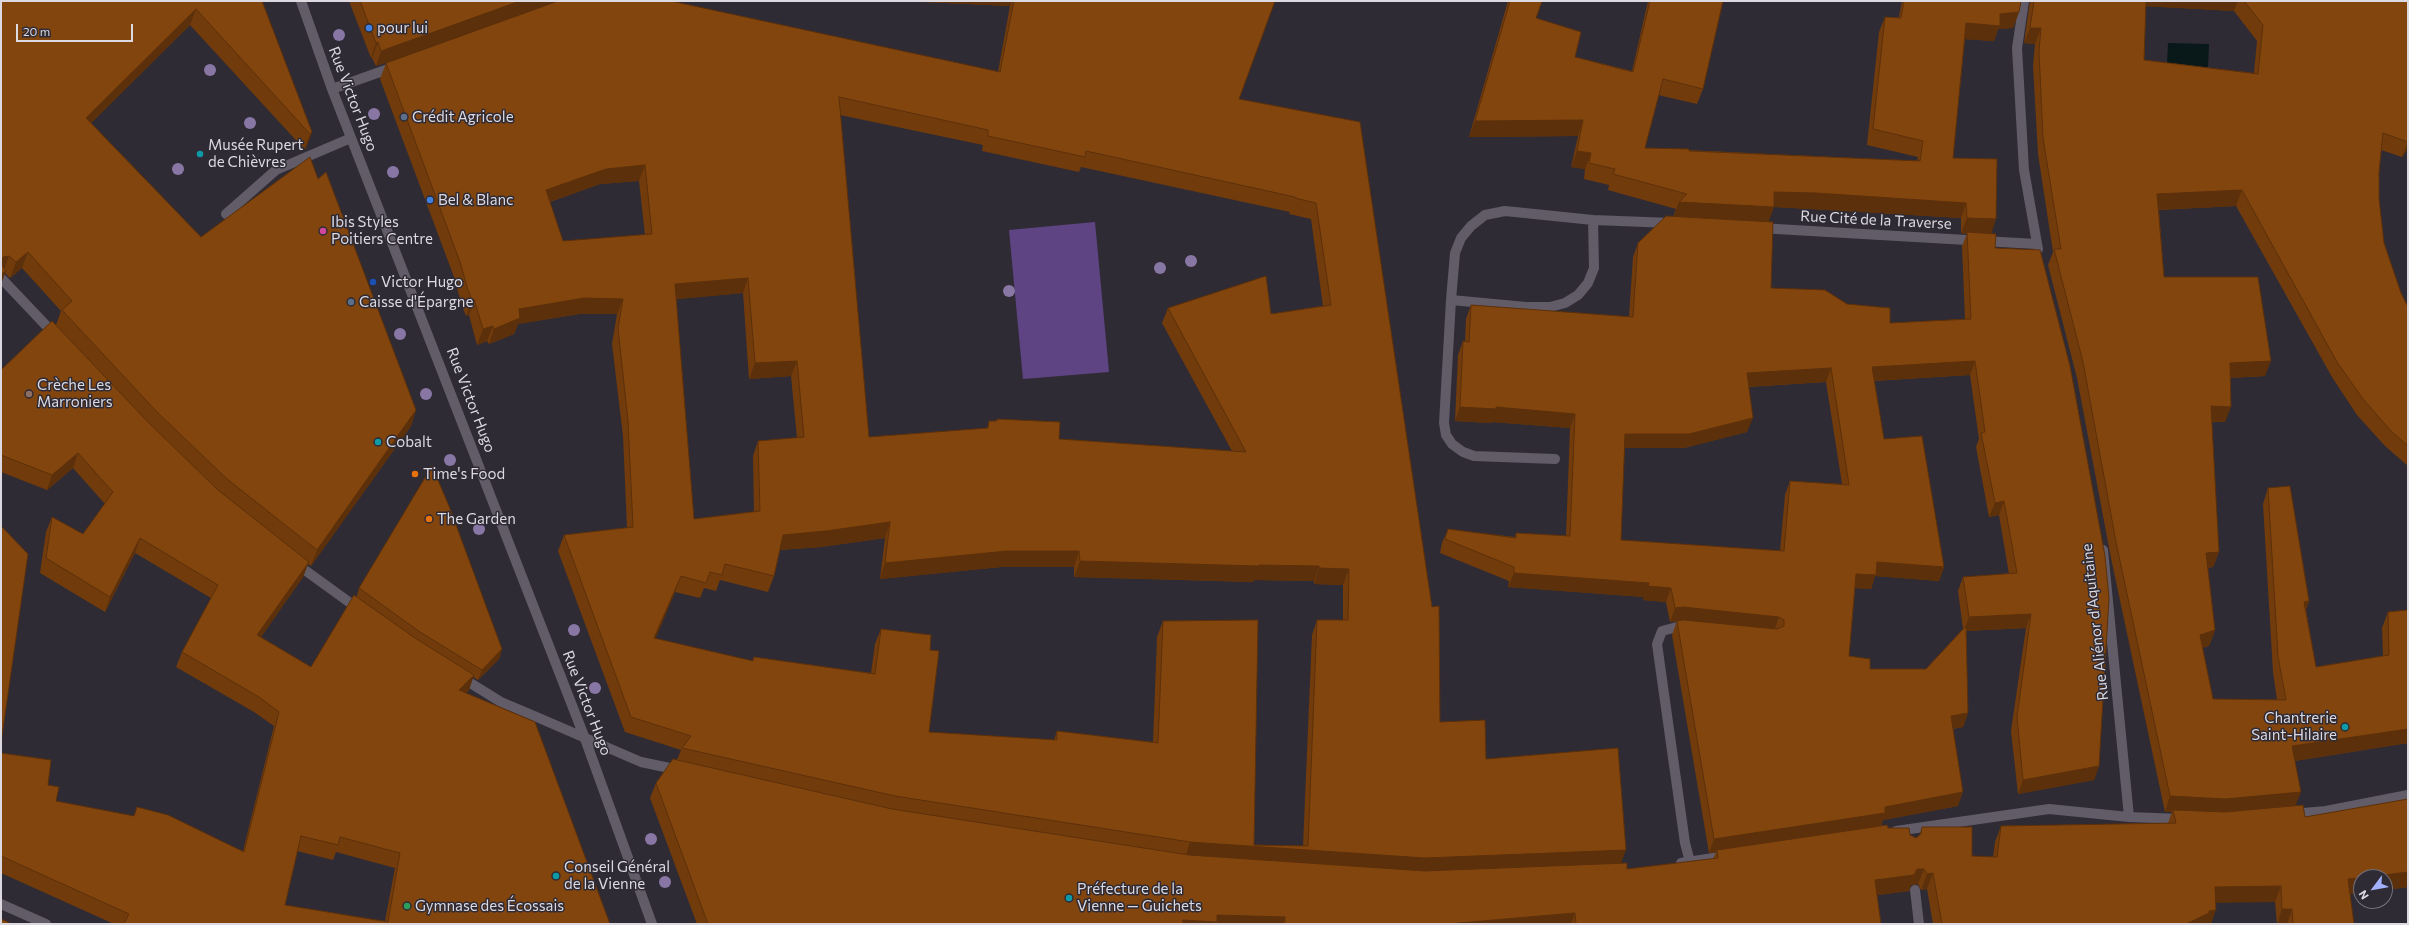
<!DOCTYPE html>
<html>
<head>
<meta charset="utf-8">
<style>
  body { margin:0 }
  #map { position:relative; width:2409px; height:925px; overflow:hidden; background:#2f2b35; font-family:Commissioner,sans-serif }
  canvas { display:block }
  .frame { position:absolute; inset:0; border:2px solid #dcd9e0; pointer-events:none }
  .north { position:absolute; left:2353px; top:869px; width:40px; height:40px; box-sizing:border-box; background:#2f2b35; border:1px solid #747179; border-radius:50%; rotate:238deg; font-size:11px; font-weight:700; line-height:16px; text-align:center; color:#dcd9e0 }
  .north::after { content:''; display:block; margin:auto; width:14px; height:18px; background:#a3b2fd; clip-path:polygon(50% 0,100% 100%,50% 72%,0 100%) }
  .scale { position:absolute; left:16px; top:24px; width:117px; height:18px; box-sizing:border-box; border:2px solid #dcd9e0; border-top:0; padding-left:5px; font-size:12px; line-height:14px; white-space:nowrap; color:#dcd9e0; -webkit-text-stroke:3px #2f2b35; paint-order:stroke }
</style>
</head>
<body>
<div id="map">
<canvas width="2409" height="925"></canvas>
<div class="frame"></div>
<div class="north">N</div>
<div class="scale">20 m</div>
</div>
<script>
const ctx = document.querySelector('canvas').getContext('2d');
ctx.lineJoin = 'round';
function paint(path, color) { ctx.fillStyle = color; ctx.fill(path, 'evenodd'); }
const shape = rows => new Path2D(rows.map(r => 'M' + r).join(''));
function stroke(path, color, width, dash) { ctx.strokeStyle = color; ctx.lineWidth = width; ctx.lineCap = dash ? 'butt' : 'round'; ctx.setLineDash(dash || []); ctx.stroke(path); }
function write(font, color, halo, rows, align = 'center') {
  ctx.font = font + ' Commissioner,sans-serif'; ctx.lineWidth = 3; ctx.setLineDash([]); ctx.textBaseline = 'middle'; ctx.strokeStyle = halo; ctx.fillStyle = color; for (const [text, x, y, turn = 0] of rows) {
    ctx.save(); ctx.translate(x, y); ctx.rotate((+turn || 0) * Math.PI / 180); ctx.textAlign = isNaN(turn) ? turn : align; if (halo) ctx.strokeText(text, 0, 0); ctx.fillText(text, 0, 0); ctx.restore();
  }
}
paint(shape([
  [1095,222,1109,372,1023,379,1009,230]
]), '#5f4484');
paint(shape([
  [2168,43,2209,44,2208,68,2167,65]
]), '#091818');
stroke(shape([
  [301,1,332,89,584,736,652,924],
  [2024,1,2017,48,2024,170,2038,249],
  [332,89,394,67],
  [226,214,276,170,351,138],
  [1759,228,2036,244],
  [1,278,56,336],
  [1451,300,1526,307,1550,307,1565,303,1578,295,1588,283,1594,268,1593,220],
  [1555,459,1474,456,1463,452,1452,444,1446,435,1444,423,1451,300,1455,253,1461,238,1471,226,1485,215,1505,211,1593,220,1671,223],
  [2103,550,2129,817],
  [295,563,360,610],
  [1688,628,1677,627,1662,631,1657,644,1685,843,1690,862],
  [459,676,501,702,532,715,641,762,679,770],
  [2292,814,2326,811,2408,795],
  [1896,831,2049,809,2129,817,2182,819],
  [1681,863,1726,856],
  [1915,890,1919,924],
  [1,904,46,924]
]), '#615c68', 10);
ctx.fillStyle = '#8876a4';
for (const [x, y] of [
  [339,35],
  [210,70],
  [374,114],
  [250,123],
  [178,169],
  [393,172],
  [1191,261],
  [1160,268],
  [1009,291],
  [400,334],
  [426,394],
  [450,460],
  [479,529],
  [574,630],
  [595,688],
  [651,839],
  [665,882]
]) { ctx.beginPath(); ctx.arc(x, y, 6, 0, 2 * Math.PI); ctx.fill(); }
paint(shape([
  [1,1,262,1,312,132,306,148,304,149,190,25,91,123,201,237,318,179,416,410,411,426,311,566,308,564,303,577,261,637,311,667,357,596,359,588,502,649,499,659,478,680,473,677,469,690,466,693,610,924,114,924,1,873,1,753,48,785,56,801,134,816,137,807,243,851,274,726,254,712,176,667,182,652,211,598,135,553,105,612,40,573,46,532,52,517,83,534,105,504,73,468,47,490,1,472,1,370,56,325,61,311,22,268,10,278,5,273,1,284],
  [297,851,333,860,336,852,395,868,385,921,285,905],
  [349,1,558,1,376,66,372,58,371,58],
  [902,1,1275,1,1239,99,1360,122,1440,722,1486,759,1627,869,1713,859,1716,852,1709,853,1672,635,1677,621,1679,621,1670,622,1666,602,1643,600,1644,597,1508,587,1509,581,1440,553,1442,543,1448,529,1515,537,1516,533,1566,536,1570,428,1492,422,1491,423,1455,421,1458,355,1463,341,1465,342,1466,319,1471,305,1629,317,1633,257,1638,243,1673,217,1676,209,1608,190,1609,185,1584,179,1585,169,1571,167,1578,136,1469,137,1508,1,1542,1,1536,18,1575,57,1632,71,1648,1,1723,1,1703,89,1697,104,1658,95,1645,148,1917,161,1918,157,1867,145,1879,32,1885,17,1899,17,1902,1,2021,1,2019,12,2013,28,1998,29,1994,41,1965,39,1953,158,1991,234,1995,248,2099,766,2094,780,2018,794,2011,731,2026,628,1966,631,1968,713,1963,727,1953,729,1958,806,1883,820,1881,826,1910,835,1916,838,1919,836,1922,827,1972,856,1993,857,1995,842,2001,826,2168,823,2172,812,2165,812,2111,558,2077,378,2048,265,2053,252,2038,154,2033,66,2035,44,2024,43,2030,1,2408,1,2408,148,2402,157,2381,150,2379,172,2379,199,2384,243,2401,293,2408,307,2408,466,2385,446,2357,415,2332,377,2236,206,2159,210,2164,277,2265,376,2230,378,2225,422,2211,422,2219,552,2213,567,2208,568,2215,630,2209,646,2202,648,2213,699,2277,700,2273,672,2263,504,2268,488,2309,601,2306,610,2316,667,2383,656,2382,628,2388,612,2408,610,2408,743,2295,761,2296,805,2305,817,2408,799,2408,887,2385,890,2385,877,2350,894,2354,924,2277,924,2275,902,2216,902,2211,924,1933,924,1927,889,1921,890,1918,884,1911,885,1909,891,1877,895,1881,924,697,924,650,798,656,783,677,760,681,750,625,732,558,551,564,535,627,528,623,436,612,344,617,314,579,314,518,324,514,334,489,344,487,341,477,345,469,315,466,316,462,306,454,277,380,79,386,63,998,72,1010,6],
  [2146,6,2234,11,2257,41,2254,73,2144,60],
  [840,115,983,145,982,151,1079,172,1081,167,1290,212,1289,214,1311,219,1323,306,1271,314,1168,308,1162,323,1232,451,1059,439,997,419,996,421,989,421,987,428,869,437],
  [639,181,645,235,563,241,550,202,600,184],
  [1774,207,1810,209,1961,218,1961,233,1967,234,1962,246,1965,319,1890,323,1847,304,1771,288,1768,222],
  [743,293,749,379,791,376,797,438,758,441,753,456,754,512,694,519,676,299],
  [1970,375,1979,439,1976,447,1989,517,1999,515,2009,574,1963,577,1958,591,1963,629,1926,669,1870,669,1849,656,1855,588,1871,589,1875,576,1939,581,1944,567,1884,439,1874,381],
  [1826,382,1842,484,1790,481,1785,495,1780,551,1621,540,1624,448,1684,448,1747,432,1749,387],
  [885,538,880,579,1001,567,1074,567,1074,577,1254,582,1254,580,1314,581,1314,584,1343,585,1343,620,1317,620,1312,635,1303,846,1254,845,1163,621,1157,637,1153,742,1057,731,1054,740,929,732,930,650,881,629,875,644,871,673,754,657,752,661,655,639,675,592,700,598,704,588,716,591,720,580,768,592,774,576,780,550,821,547]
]), '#713b0c');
paint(shape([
  [520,1,558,1,376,66,381,51],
  [902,1,1012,1,1010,6],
  [2143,1,2238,1,2234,11,2141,6],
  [196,9,190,25,80,134,86,118],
  [2019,12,2013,28,1998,29,1994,41,1961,39,1966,23,2000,14],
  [2030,28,2041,28,2035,44,2024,43],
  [378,42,372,58,371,58,376,43],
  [1583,120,1578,136,1469,137,1475,121],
  [312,132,306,148,304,149,310,134],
  [2408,142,2408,148,2402,157],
  [1577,151,1591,153,1585,169,1571,167],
  [645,165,639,181,600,184,540,205,546,190,606,169],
  [2242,190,2236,206,2152,210,2157,194],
  [1774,192,1816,193,1966,203,1961,218,1810,209,1774,207,1768,223,1673,218,1679,202],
  [1967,218,1996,219,1991,235,1967,232,1967,234,1961,233],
  [28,252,22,268,10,278,16,262],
  [9,256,3,272,1,272,1,262,3,257],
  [6,271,1,284,1,274],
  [748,278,743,293,669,300,675,284],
  [584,298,623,299,617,314,579,314,518,324,514,334,489,344,494,329,519,309],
  [474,299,469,315,466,316,472,300],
  [493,326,487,341,477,345,483,329],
  [797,361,791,376,749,379,755,363],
  [1975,361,1970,375,1867,381,1872,367],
  [2271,361,2265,376,2224,378,2230,363],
  [1831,368,1826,382,1742,387,1747,373],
  [2211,406,2231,407,2225,422,2205,421],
  [1460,407,1496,407,1575,414,1570,428,1492,422,1491,423,1455,421],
  [416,410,411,426,311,566,317,550],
  [1753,418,1747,432,1684,448,1620,448,1625,434],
  [78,453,73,468,47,490,52,475],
  [2004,501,1999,515,1989,517,1995,503],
  [890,522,885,538,821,547,777,550,783,535],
  [140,538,135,553,105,612,110,597],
  [1007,551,1079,551,1074,567,1001,567,880,579,885,563],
  [2219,552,2213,567,2200,568,2206,553],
  [1080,561,1259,565,1319,566,1314,581,1254,580,1254,582,1074,577],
  [309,562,303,577,252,650,257,635],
  [1877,562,1944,567,1939,581,1875,576,1871,589,1851,588,1856,574],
  [1319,568,1349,569,1343,585,1314,584],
  [1514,573,1649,583,1644,597,1508,587],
  [681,576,675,592,649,654,654,638],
  [1648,586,1671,588,1666,602,1643,600],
  [2309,601,2303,617,2304,602],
  [1683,607,1779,617,1774,631,1678,621,1670,622,1675,608],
  [2031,614,2026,628,1964,631,1969,617],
  [2215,630,2209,646,2194,650,2200,635],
  [502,649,499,659,478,680,482,670],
  [474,675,469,690,454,705,459,690],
  [1968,713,1963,727,1946,730,1951,716],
  [2408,729,2408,743,2287,762,2292,746],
  [2099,766,2094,780,2018,794,2023,780],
  [1963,792,1958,806,1883,820,1880,827,1717,850,1716,852,1709,853,1714,839],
  [2301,792,2295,807,2219,814,2173,810,2172,812,2165,812,2170,796],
  [1190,842,1425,858,1626,850,1620,866,1419,873,1185,858],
  [1917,869,1924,869,1918,884,1911,885],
  [2408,872,2408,887,2385,890,2385,877,2368,877],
  [1933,873,1927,889,1921,890,1927,874],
  [1914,875,1909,891,1870,896,1875,880],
  [2361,878,2361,893,2343,895,2348,879],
  [2281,886,2275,902,2209,903,2215,887],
  [2282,909,2292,909,2287,924,2277,924],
  [2216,910,2211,924,2186,924,2209,911],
  [1575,913,1571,924,1447,924],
  [1217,915,1285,917,1283,924,1182,924,1183,920]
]), '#5c300a');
const building = shape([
  [1,1,262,1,312,132,310,134,196,9,86,118,201,237,310,157,318,179,326,172,416,410,317,550,227,479,157,412,62,310,72,301,28,252,16,262,9,256,3,257,1,262,1,1],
  [360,1,520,1,381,51,378,42,376,43,360,1],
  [558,1,671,1,1000,72,1014,1,1275,1,1239,99,1360,122,1432,607,1439,606,1440,722,1485,720,1486,759,1618,748,1626,850,1425,858,1190,842,895,796,682,748,691,736,631,717,564,535,633,527,628,421,618,328,623,299,584,298,519,309,520,318,494,329,493,326,483,329,474,299,472,300,468,290,460,262,386,63,558,1],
  [839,97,988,130,988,136,1085,157,1086,151,1295,197,1295,198,1316,203,1331,305,1271,314,1266,276,1168,308,1246,452,1059,439,1060,422,997,419,997,421,989,421,988,428,869,437,839,97],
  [645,165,652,234,563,241,546,190,606,169,645,165],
  [748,278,755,363,797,361,804,437,758,441,760,511,694,519,675,284,748,278],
  [890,522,885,563,1007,551,1079,551,1080,561,1259,566,1259,565,1319,566,1319,568,1349,569,1348,620,1317,620,1308,846,1254,845,1258,620,1163,621,1158,743,1057,731,1057,740,929,732,939,651,930,650,931,635,881,629,875,674,754,657,753,661,654,638,681,576,706,583,710,572,722,575,725,564,774,576,783,535,826,531,890,522],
  [1510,1,1542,1,1536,18,1581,32,1575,57,1633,72,1650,1,1723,1,1703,89,1663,79,1645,148,1689,149,1689,151,1920,161,1923,141,1873,129,1885,17,1901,18,1904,1,2021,1,2019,12,2000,14,2000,26,1966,23,1953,158,1997,159,1996,219,1967,218,1966,203,1816,193,1774,192,1774,207,1679,202,1687,194,1613,174,1615,169,1589,163,1591,153,1577,151,1583,120,1475,121,1510,1],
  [2034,1,2146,1,2144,60,2258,74,2263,25,2244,1,2408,1,2408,142,2383,133,2379,172,2379,199,2384,243,2401,293,2408,307,2408,446,2391,431,2363,399,2337,362,2242,190,2157,194,2164,277,2258,277,2271,361,2230,363,2231,407,2211,406,2219,552,2206,553,2215,630,2200,635,2213,699,2286,700,2278,656,2268,488,2290,486,2309,601,2304,602,2316,667,2389,655,2388,612,2408,610,2408,729,2292,746,2301,792,2225,799,2170,796,2116,542,2083,362,2054,249,2061,249,2043,138,2039,51,2041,28,2030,28,2034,1],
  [1666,216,1773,222,1771,288,1825,290,1847,304,1890,308,1890,323,1971,319,1967,232,1996,234,1995,248,2040,250,2070,366,2105,556,2109,598,2099,766,2023,780,2017,717,2031,614,1969,617,1963,577,2017,573,2004,501,1995,503,1981,433,1985,432,1975,361,1872,367,1884,439,1922,436,1944,567,1877,562,1876,575,1856,574,1849,656,1870,659,1870,669,1926,669,1966,626,1968,713,1951,716,1963,792,1885,807,1885,813,1714,839,1677,621,1683,620,1777,629,1784,626,1784,620,1779,617,1683,607,1675,608,1671,588,1648,586,1649,583,1514,573,1514,567,1445,539,1448,529,1516,538,1516,533,1570,536,1575,414,1496,407,1496,409,1460,407,1463,341,1469,342,1471,305,1633,317,1638,243,1666,216],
  [1831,368,1849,485,1790,481,1784,551,1621,540,1625,434,1689,434,1753,418,1747,373,1831,368],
  [1,264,6,271,1,274,1,264],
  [52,321,148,422,218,490,309,562,257,635,311,667,354,595,415,638,474,675,459,690,535,722,610,924,124,924,129,914,1,856,1,753,51,760,48,785,59,787,56,801,134,816,137,807,168,815,244,852,279,712,259,697,182,652,218,585,140,538,110,597,46,558,52,517,83,534,113,492,78,453,52,475,1,455,1,370,52,321],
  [301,836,338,845,340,837,400,853,388,922,285,905,301,836],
  [432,466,449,506,502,649,482,670,420,632,359,588,432,466],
  [2,527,28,554,1,743,1,529,2,527],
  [673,759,892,809,1189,855,1425,871,1627,863,1627,869,1718,858,1717,850,1887,825,1888,828,1909,828,1910,835,1916,838,1921,834,1922,827,1972,827,1972,856,1997,857,2001,826,2176,823,2173,810,2225,812,2303,805,2305,817,2408,799,2408,872,2368,877,2361,877,2361,878,2348,879,2354,924,2293,924,2292,909,2282,909,2281,886,2215,887,2216,910,2209,911,2209,913,2186,924,1942,924,1933,873,1927,874,1924,869,1917,869,1914,875,1875,880,1881,924,1576,924,1575,913,1447,924,1285,924,1285,917,1217,915,1217,922,1183,920,1183,924,708,924,656,783,673,759],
  [1,919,12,924,1,924,1,919]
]);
paint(building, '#83450e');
stroke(building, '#5c300a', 1);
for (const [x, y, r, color] of [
  [369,28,4,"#3f7fe0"],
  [404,117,4,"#5c6f8a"],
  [200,154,4,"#0f9aa8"],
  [430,200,4,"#3f7fe0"],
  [323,231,4,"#d1479c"],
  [373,282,4,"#1a4fb4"],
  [351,302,4,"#5c6f8a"],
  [29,394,4,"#8d6e63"],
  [378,442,4,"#0f9aa8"],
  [415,474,4,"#e8710a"],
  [429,519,4,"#e8710a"],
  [2345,727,4,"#0f9aa8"],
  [556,876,4,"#0f9aa8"],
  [1069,898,4,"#0f9aa8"],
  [407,906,4,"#2e9e5b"]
]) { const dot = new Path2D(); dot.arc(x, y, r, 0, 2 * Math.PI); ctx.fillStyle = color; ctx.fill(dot); stroke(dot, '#2f2b35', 1.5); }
write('15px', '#dcd9e0', '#2f2b35', [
  ["pour lui",377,28],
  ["Crédit Agricole",412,117],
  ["Musée Rupert",208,145],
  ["de Chièvres",208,162],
  ["Bel & Blanc",438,200],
  ["Ibis Styles",331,222],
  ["Poitiers Centre",331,239],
  ["Victor Hugo",381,282],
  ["Caisse d'Épargne",359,302],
  ["Crèche Les",37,385],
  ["Marroniers",37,402],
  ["Cobalt",386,442],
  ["Time's Food",423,474],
  ["The Garden",437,519],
  ["Chantrerie",2337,718,"right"],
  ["Saint-Hilaire",2337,735,"right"],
  ["Conseil Général",564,867],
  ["de la Vienne",564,884],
  ["Préfecture de la",1077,889],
  ["Vienne — Guichets",1077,906],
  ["Gymnase des Écossais",415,906]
], 'left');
write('15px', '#dcd9e0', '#2f2b35', [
  ["Rue Victor Hugo",353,99,69],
  ["Rue Cité de la Traverse",1876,220,3],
  ["Rue Victor Hugo",471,400,69],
  ["Rue Aliénor d'Aquitaine",2095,622,-96],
  ["Rue Victor Hugo",587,703,69]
]);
</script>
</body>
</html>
